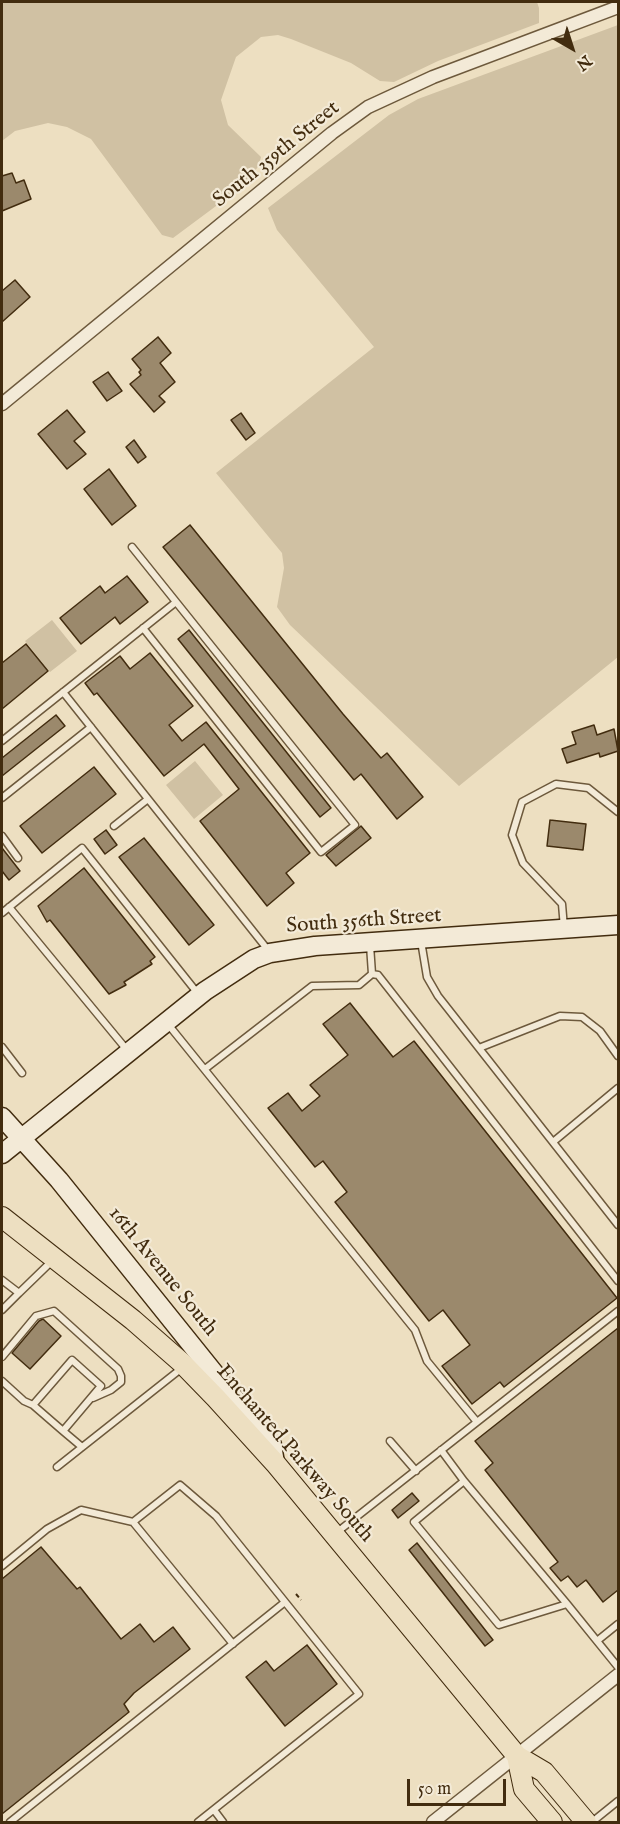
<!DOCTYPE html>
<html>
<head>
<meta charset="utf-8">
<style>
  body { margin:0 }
  #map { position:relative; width:620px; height:1824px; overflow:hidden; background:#eddfc1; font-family:"IM FELL English",serif }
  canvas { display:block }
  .frame { position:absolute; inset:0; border:3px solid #422c0f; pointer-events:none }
  .north { position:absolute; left:542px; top:18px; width:60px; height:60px; -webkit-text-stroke:4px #f3ead7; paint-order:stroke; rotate:141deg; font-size:16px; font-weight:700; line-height:24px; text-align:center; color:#422c0f }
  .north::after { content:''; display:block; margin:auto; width:21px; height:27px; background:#422c0f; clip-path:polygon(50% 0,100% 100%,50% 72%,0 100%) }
  .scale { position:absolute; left:407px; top:1779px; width:99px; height:27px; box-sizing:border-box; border:3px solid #422c0f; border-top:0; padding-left:8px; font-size:18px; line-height:21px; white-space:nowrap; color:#422c0f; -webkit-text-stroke:4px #f3ead7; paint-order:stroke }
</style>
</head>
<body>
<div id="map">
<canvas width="620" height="1824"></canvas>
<div class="frame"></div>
<div class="north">N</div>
<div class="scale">50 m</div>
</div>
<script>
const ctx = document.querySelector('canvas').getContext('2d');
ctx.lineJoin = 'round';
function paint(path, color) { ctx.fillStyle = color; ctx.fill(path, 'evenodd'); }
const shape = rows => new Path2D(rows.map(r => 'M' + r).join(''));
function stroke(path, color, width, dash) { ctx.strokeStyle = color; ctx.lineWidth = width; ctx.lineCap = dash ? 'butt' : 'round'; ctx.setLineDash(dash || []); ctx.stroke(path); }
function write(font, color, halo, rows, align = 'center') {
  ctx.font = font + ' "IM FELL English",serif'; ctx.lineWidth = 4.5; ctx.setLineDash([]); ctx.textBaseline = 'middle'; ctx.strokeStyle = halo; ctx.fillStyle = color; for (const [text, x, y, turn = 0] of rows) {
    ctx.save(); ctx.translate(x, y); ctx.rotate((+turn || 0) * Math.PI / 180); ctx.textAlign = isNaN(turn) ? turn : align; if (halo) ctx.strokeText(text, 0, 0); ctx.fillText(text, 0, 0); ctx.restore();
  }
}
paint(shape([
  [2,2,537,2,539,8,539,23,438,61,394,82,380,81,351,63,291,39,278,35,261,37,236,57,221,100,228,125,261,157,259,165,247,183,173,238,162,235,91,139,67,127,48,123,15,131,2,141],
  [618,25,618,657,459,786,290,625,277,607,284,568,282,553,216,473,374,347,277,230,268,208,389,115,418,99],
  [52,620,77,651,50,672,25,641],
  [195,761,223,795,194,819,166,785]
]), '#d0c1a3');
const building = shape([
  [12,173,16,183,24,180,31,199,2,211,2,176,12,173],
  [15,280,30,297,2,322,2,291,15,280],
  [158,337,171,353,160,363,175,382,159,396,165,402,154,412,130,384,141,375,139,372,141,370,132,359,158,337],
  [108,372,122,391,107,401,93,382,108,372],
  [67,410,85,432,74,441,86,454,67,469,38,434,67,410],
  [241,413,255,433,246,440,231,420,241,413],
  [134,440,146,457,138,463,126,447,134,440],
  [109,469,136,506,112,525,84,489,109,469],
  [190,525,343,714,381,758,387,753,423,797,397,819,361,774,354,780,163,547,190,525],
  [127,576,148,602,120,624,115,617,81,644,60,618,100,586,105,593,127,576],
  [189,630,331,808,320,817,178,639,189,630],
  [26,644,48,671,2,709,2,663,26,644],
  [150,653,193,706,169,725,182,741,206,722,310,853,286,873,294,883,267,906,200,821,239,789,204,744,164,776,97,693,94,695,85,683,120,656,130,669,150,653],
  [56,715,65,726,2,776,2,758,56,715],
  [594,725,597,735,614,729,618,751,600,757,599,753,567,763,562,749,576,744,572,732,594,725],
  [94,767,116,794,42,853,20,826,94,767],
  [550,820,586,824,583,850,547,846,550,820],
  [361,826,371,838,336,866,326,855,361,826],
  [106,830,117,845,105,854,94,839,106,830],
  [144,838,214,925,189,945,119,857,144,838],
  [2,848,20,871,9,880,2,871,2,848],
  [84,868,155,957,150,961,152,964,124,982,126,985,109,994,50,920,47,922,38,906,84,868],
  [350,1003,393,1057,414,1041,617,1298,504,1387,500,1382,472,1404,442,1366,470,1345,443,1310,429,1321,335,1202,347,1192,323,1161,315,1167,268,1108,288,1093,302,1111,320,1096,310,1085,348,1055,323,1024,350,1003],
  [43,1319,61,1336,30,1369,12,1353,39,1321,43,1319],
  [618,1328,618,1590,603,1602,586,1580,577,1587,568,1576,561,1581,550,1568,558,1562,485,1470,493,1463,475,1441,618,1328],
  [412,1493,419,1501,398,1518,392,1510,412,1493],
  [417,1543,493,1640,485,1646,409,1550,417,1543],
  [41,1547,77,1589,80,1587,121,1639,140,1624,154,1642,173,1627,190,1649,134,1693,124,1704,129,1712,2,1814,2,1579,41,1547],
  [307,1645,337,1684,285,1726,246,1677,266,1661,274,1671,307,1645]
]);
paint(building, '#9b896c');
stroke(building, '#422c0f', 1.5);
const lane = shape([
  [132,547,355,825,321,852,143,628],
  [63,692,268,950],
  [2,741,176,602],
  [2,798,91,727],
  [114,826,148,799],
  [2,836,18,858],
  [9,907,127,1050],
  [2,913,82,848,199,995],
  [564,928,562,904,523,863,512,835,522,802,556,784,588,788,618,812],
  [421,941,427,977,438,996,618,1225],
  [372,974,378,975,618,1281],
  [167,1023,415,1330,427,1361,477,1422],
  [2,1047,22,1073],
  [479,1048,560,1016,582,1017,600,1031,618,1056],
  [205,1069,312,986,359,985,372,974,370,945],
  [553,1142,618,1088],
  [2,1280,19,1293,2,1310],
  [19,1293,53,1260],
  [2,1357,36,1316,54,1311,118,1369,121,1376,121,1382,111,1390,93,1398],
  [2,1381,24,1401,33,1405],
  [63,1431,101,1386,72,1360,33,1405,63,1431,82,1447],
  [390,1441,416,1471],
  [441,1450,464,1481],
  [57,1467,182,1368],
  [336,1533,618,1311],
  [2,1566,47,1529,81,1510,133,1522],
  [567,1604,499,1625,414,1522,464,1481,567,1604,618,1667],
  [597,1641,618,1624],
  [214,1810,223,1822],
  [10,1822,285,1602],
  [198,1822,359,1694,216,1516,180,1485,133,1522,233,1644],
  [592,1822,618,1801]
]);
const street = shape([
  [2,404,332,133,368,107,433,77,618,7],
  [433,1822,618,1675]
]);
const secondary = shape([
  [2,1117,59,1180,272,1445,275,1463],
  [2,1154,205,991,254,959,270,953,315,946,618,925]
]);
const primary = shape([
  [2,1217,133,1320,181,1362,216,1398,275,1463,517,1756,544,1772,586,1822],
  [517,1756,524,1789,552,1822]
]);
stroke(lane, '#6d593c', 9);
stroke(street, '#6d593c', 15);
stroke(secondary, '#422c0f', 21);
stroke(primary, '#422c0f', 22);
stroke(shape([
  [296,1594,301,1600]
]), '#422c0f', 2, [4.5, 3]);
stroke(lane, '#f3ead7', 6);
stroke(street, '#f3ead7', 12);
stroke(secondary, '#f3ead7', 18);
stroke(primary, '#eddfc1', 20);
write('21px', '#422c0f', '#f3ead7', [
  ["South 359th Street",277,155,-39],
  ["South 356th Street",364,922,-4],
  ["16th Avenue South",162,1272,51],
  ["Enchanted Parkway South",294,1454,49]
]);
</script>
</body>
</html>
